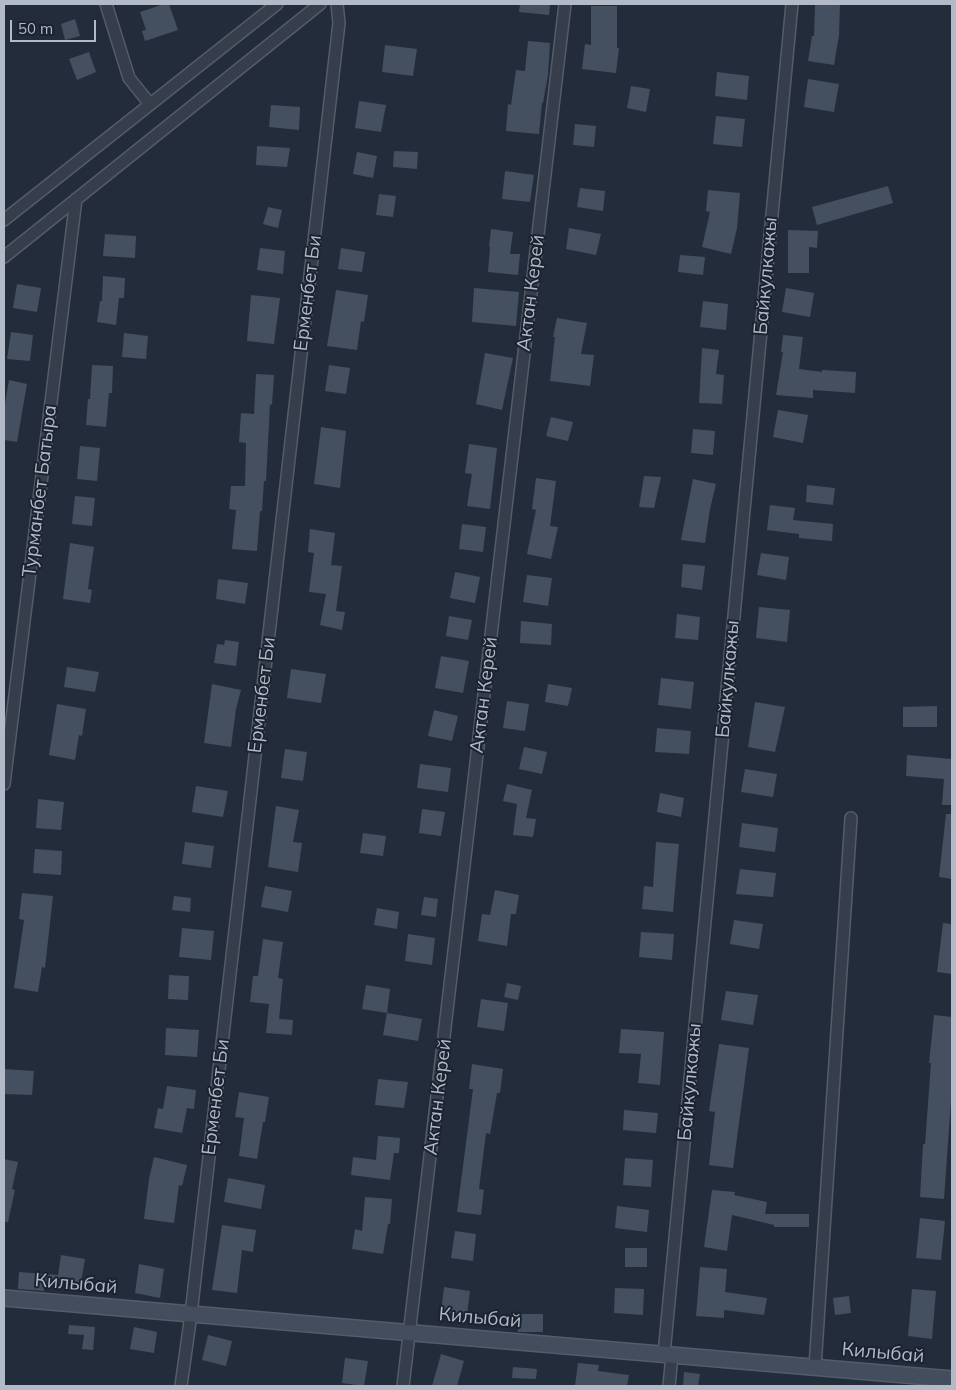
<!DOCTYPE html>
<html>
<head>
<meta charset="utf-8">
<style>
  body { margin:0 }
  #map { position:relative; width:956px; height:1390px; overflow:hidden; background:#232c3b; font-family:Mulish,sans-serif }
  canvas { display:block }
  .frame { position:absolute; inset:0; border:5px solid #b2b9c7; pointer-events:none }
  .scale { position:absolute; left:10px; top:20px; width:86px; height:22px; box-sizing:border-box; border:2px solid #b2b9c7; border-top:0; padding-left:6px; font-size:15px; line-height:18px; white-space:nowrap; color:#b2b9c7; -webkit-text-stroke:4px #1c2330; paint-order:stroke }
</style>
</head>
<body>
<div id="map">
<canvas width="956" height="1390"></canvas>
<div class="frame"></div>
<div class="scale">50 m</div>
</div>
<script>
const ctx = document.querySelector('canvas').getContext('2d');
ctx.lineJoin = 'round';
function paint(path, color) { ctx.fillStyle = color; ctx.fill(path, 'evenodd'); }
const shape = rows => new Path2D(rows.map(r => 'M' + r).join(''));
function stroke(path, color, width, dash) { ctx.strokeStyle = color; ctx.lineWidth = width; ctx.lineCap = dash ? 'butt' : 'round'; ctx.setLineDash(dash || []); ctx.stroke(path); }
function write(font, color, halo, rows, align = 'center') {
  ctx.font = font + ' Mulish,sans-serif'; ctx.lineWidth = 4; ctx.setLineDash([]); ctx.textBaseline = 'middle'; ctx.strokeStyle = halo; ctx.fillStyle = color; for (const [text, x, y, turn = 0] of rows) {
    ctx.save(); ctx.translate(x, y); ctx.rotate((+turn || 0) * Math.PI / 180); ctx.textAlign = isNaN(turn) ? turn : align; if (halo) ctx.strokeText(text, 0, 0); ctx.fillText(text, 0, 0); ctx.restore();
  }
}
paint(shape([
  [164,4,169,4,178,30,145,41,142,31,146,30,140,12],
  [520,4,550,4,549,15,519,12],
  [815,4,840,4,839,35,834,65,808,61,812,36,814,36],
  [591,6,617,6,617,48,619,48,616,73,582,69,585,44,591,45],
  [75,19,80,36,65,40,61,24],
  [528,41,550,43,548,75,543,103,542,103,539,134,506,131,508,104,511,105,516,70,525,71],
  [385,45,417,49,413,76,382,72],
  [89,52,96,72,77,80,69,59],
  [717,72,749,76,747,100,715,96],
  [808,79,839,84,834,112,804,107],
  [631,86,650,89,646,112,627,108],
  [359,101,386,105,381,132,355,128],
  [271,105,300,107,299,130,269,127],
  [716,116,745,119,742,147,713,144],
  [575,124,596,126,594,147,573,145],
  [257,146,290,148,287,167,256,165],
  [394,151,418,152,417,169,393,167],
  [357,152,377,156,373,178,353,174],
  [505,171,534,175,530,202,502,199],
  [888,186,893,203,817,225,812,207],
  [580,188,605,191,603,211,577,207],
  [708,190,740,193,737,228,731,254,702,247,710,212,706,211],
  [379,194,396,196,393,217,376,215],
  [268,207,282,210,278,228,263,224],
  [569,228,601,234,596,255,566,249],
  [491,229,513,232,510,254,520,254,518,275,488,272,490,247,489,247],
  [788,230,818,231,817,248,809,247,809,273,788,273],
  [105,234,136,236,135,258,103,256],
  [260,248,285,251,283,274,257,270],
  [341,248,365,252,362,272,338,269],
  [680,255,705,257,703,275,678,272],
  [103,276,125,278,124,298,119,298,116,325,97,322,100,301,102,301],
  [17,284,41,288,37,312,13,308],
  [474,288,519,292,516,326,472,322],
  [786,288,814,293,810,317,782,312],
  [336,290,368,295,364,322,361,321,357,350,327,346],
  [251,295,280,298,274,344,247,341],
  [703,301,728,304,726,330,700,327],
  [557,318,587,323,581,354,594,355,590,386,550,381,555,337,553,337],
  [11,332,33,335,30,361,7,359],
  [124,333,148,336,146,359,122,357],
  [783,335,803,337,799,369,822,372,822,370,856,372,855,393,813,390,813,398,776,395,783,352,781,352],
  [702,348,719,350,716,374,724,375,722,404,699,403],
  [485,353,513,358,502,410,476,404],
  [92,365,113,366,112,393,109,393,106,427,86,425,88,399,90,399],
  [329,365,350,368,346,394,325,391],
  [256,374,274,375,272,405,270,404,266,481,264,481,262,511,260,511,257,551,232,549,236,510,229,509,231,486,245,486,246,443,239,442,241,413,254,414],
  [9,380,27,384,17,442,4,440,4,409],
  [778,410,808,415,803,443,773,437],
  [551,417,573,422,568,441,546,436],
  [321,427,346,431,340,488,314,484],
  [693,429,715,431,713,455,691,453],
  [469,444,497,448,490,509,467,506,472,474,465,473],
  [80,446,100,448,97,481,77,479],
  [644,476,661,477,654,508,639,507],
  [536,478,556,481,550,526,558,527,551,559,527,554,536,510,532,509],
  [693,479,716,484,710,509,705,543,681,540],
  [807,485,835,488,833,505,806,502],
  [75,496,95,498,92,526,72,524],
  [770,505,795,508,793,520,833,524,832,541,799,538,799,534,767,530],
  [462,524,486,527,483,552,459,549],
  [310,529,335,533,331,565,342,566,336,611,345,612,342,630,320,625,326,594,309,592,314,553,308,552],
  [70,543,94,547,88,589,92,590,90,603,63,599],
  [761,553,789,557,786,580,757,575],
  [683,564,705,566,702,590,681,587],
  [455,572,480,577,475,603,450,598],
  [527,575,552,578,548,606,523,602],
  [218,579,248,583,245,604,216,599],
  [759,607,790,610,787,642,756,638],
  [677,614,700,617,698,640,675,638],
  [449,616,472,620,468,640,446,636],
  [521,621,552,624,551,645,520,643],
  [225,640,239,642,236,666,214,663,217,644,224,645],
  [441,656,469,661,463,693,435,688],
  [67,667,99,672,95,692,64,687],
  [291,669,326,674,321,703,287,698],
  [661,678,694,682,691,709,658,705],
  [212,684,241,690,236,709,231,747,204,743],
  [548,684,572,688,568,706,545,702],
  [507,701,529,704,525,731,503,728],
  [755,702,785,707,775,752,748,747],
  [57,704,86,709,82,736,79,735,75,760,49,755],
  [937,706,937,727,903,727,903,707],
  [434,710,458,716,452,741,428,736],
  [657,728,691,731,689,754,655,752],
  [524,747,547,752,542,774,519,769],
  [285,749,307,752,303,781,281,778],
  [907,755,952,759,952,805,942,805,944,779,906,776],
  [420,764,451,768,448,792,417,788],
  [745,769,777,774,773,797,741,792],
  [507,784,532,790,526,818,536,819,533,837,513,835,517,804,503,801],
  [196,786,228,791,223,817,192,812],
  [660,793,684,798,681,817,657,812],
  [38,799,64,802,61,830,36,828],
  [276,806,299,810,293,842,302,843,298,872,268,867],
  [422,809,445,812,441,836,419,833],
  [946,814,952,814,952,879,939,877],
  [742,823,778,828,775,852,739,847],
  [363,833,386,836,383,856,360,853],
  [185,842,214,846,211,868,182,864],
  [656,842,679,844,673,912,642,909,644,886,653,887],
  [35,849,62,851,61,875,33,873],
  [740,869,776,873,773,897,736,894],
  [265,886,292,891,288,912,261,907],
  [495,890,519,895,516,914,511,914,507,946,478,941,482,914,490,915],
  [22,893,53,896,45,968,42,967,38,992,14,988,24,920,19,919],
  [174,896,191,898,190,912,172,910],
  [424,897,438,899,436,917,421,915],
  [377,908,399,912,397,929,374,925],
  [734,920,763,924,759,949,730,944],
  [943,923,952,924,952,974,937,972],
  [182,928,214,931,211,960,179,957],
  [641,932,674,934,672,960,639,957],
  [408,934,435,938,432,965,405,961],
  [263,939,283,942,278,978,283,979,279,1019,293,1020,292,1035,266,1033,269,1004,250,1002,253,976,258,976],
  [169,975,189,976,188,1000,168,999],
  [507,983,521,986,518,1000,504,997],
  [366,985,390,989,387,1013,362,1009],
  [726,991,758,995,753,1025,721,1020],
  [481,999,508,1003,504,1031,477,1027],
  [387,1013,422,1019,418,1041,383,1035],
  [934,1015,952,1017,952,1087,944,1199,920,1197,923,1144,925,1144,931,1063,929,1063],
  [166,1028,199,1030,197,1057,165,1055],
  [621,1029,664,1032,660,1085,638,1083,641,1054,619,1053],
  [719,1044,749,1048,733,1168,709,1165,715,1112,709,1111],
  [472,1064,503,1069,500,1093,497,1093,490,1134,486,1133,479,1189,484,1190,481,1215,457,1212,473,1089,469,1089],
  [4,1069,34,1071,32,1095,4,1094],
  [378,1079,408,1082,404,1108,375,1105],
  [167,1086,196,1090,194,1109,187,1108,182,1133,154,1128,158,1108,163,1109],
  [239,1092,269,1097,265,1122,263,1122,257,1159,239,1156,244,1118,235,1117],
  [624,1110,658,1113,656,1133,623,1130],
  [378,1136,400,1138,399,1153,394,1153,390,1180,351,1175,353,1157,376,1160],
  [154,1157,187,1165,182,1186,179,1185,174,1223,144,1219,149,1179],
  [625,1158,653,1160,651,1187,623,1185],
  [4,1159,18,1162,12,1189,15,1190,8,1222,4,1222],
  [228,1178,265,1185,261,1209,224,1202],
  [712,1190,735,1192,734,1195,767,1202,765,1214,809,1214,809,1227,774,1227,774,1225,732,1215,727,1251,704,1247],
  [365,1197,392,1199,390,1224,388,1224,383,1254,352,1249,355,1229,362,1231],
  [617,1206,649,1210,647,1232,615,1228],
  [920,1218,945,1221,941,1260,916,1258],
  [222,1225,256,1230,253,1252,242,1250,237,1293,212,1290],
  [455,1231,476,1234,473,1261,451,1258],
  [625,1248,647,1248,647,1267,625,1267],
  [61,1255,85,1259,80,1288,44,1282,44,1291,18,1289,19,1272,58,1275],
  [139,1264,164,1269,160,1298,135,1293],
  [700,1267,727,1269,725,1292,767,1298,764,1315,724,1310,724,1318,696,1316],
  [444,1287,470,1291,467,1315,441,1312],
  [615,1288,644,1289,643,1315,614,1313],
  [912,1289,936,1291,932,1339,908,1336],
  [849,1296,851,1313,835,1315,833,1298],
  [518,1314,543,1314,543,1332,518,1332],
  [69,1325,95,1327,93,1350,82,1349,84,1335,68,1334],
  [134,1327,157,1332,154,1353,130,1349],
  [208,1335,232,1341,226,1366,202,1360],
  [441,1354,464,1361,457,1386,432,1386],
  [345,1358,368,1361,364,1386,342,1383],
  [578,1363,599,1365,598,1371,629,1375,627,1386,575,1386],
  [513,1367,537,1369,536,1379,512,1378],
  [684,1372,700,1374,698,1386,683,1386]
]), '#444f60');
const street = shape([
  [106,4,129,78,149,103],
  [4,220,277,4],
  [4,257,320,4],
  [4,784,76,199],
  [664,1354,792,4],
  [815,1367,851,818],
  [181,1386,191,1314,339,23,337,4],
  [403,1386,565,4],
  [669,1386,672,1355]
]);
const secondary = shape([
  [4,1298,952,1379]
]);
stroke(street, '#555c69', 14);
stroke(secondary, '#555c69', 18);
stroke(street, '#363e4b', 11);
stroke(secondary, '#444d5e', 15);
write('19px', '#b2b9c7', '#1c2330', [
  ["Байкулкажы",766,276,-85],
  ["Ерменбет Би",308,293,-83],
  ["Актан Керей",531,293,-83],
  ["Турманбет Батыра",40,491,-83],
  ["Байкулкажы",728,679,-85],
  ["Ерменбет Би",262,695,-83],
  ["Актан Керей",484,695,-83],
  ["Байкулкажы",690,1082,-85],
  ["Ерменбет Би",216,1097,-83],
  ["Актан Керей",438,1097,-83],
  ["Килыбай",76,1284,5],
  ["Килыбай",480,1318,5],
  ["Килыбай",883,1353,5]
]);
</script>
</body>
</html>
